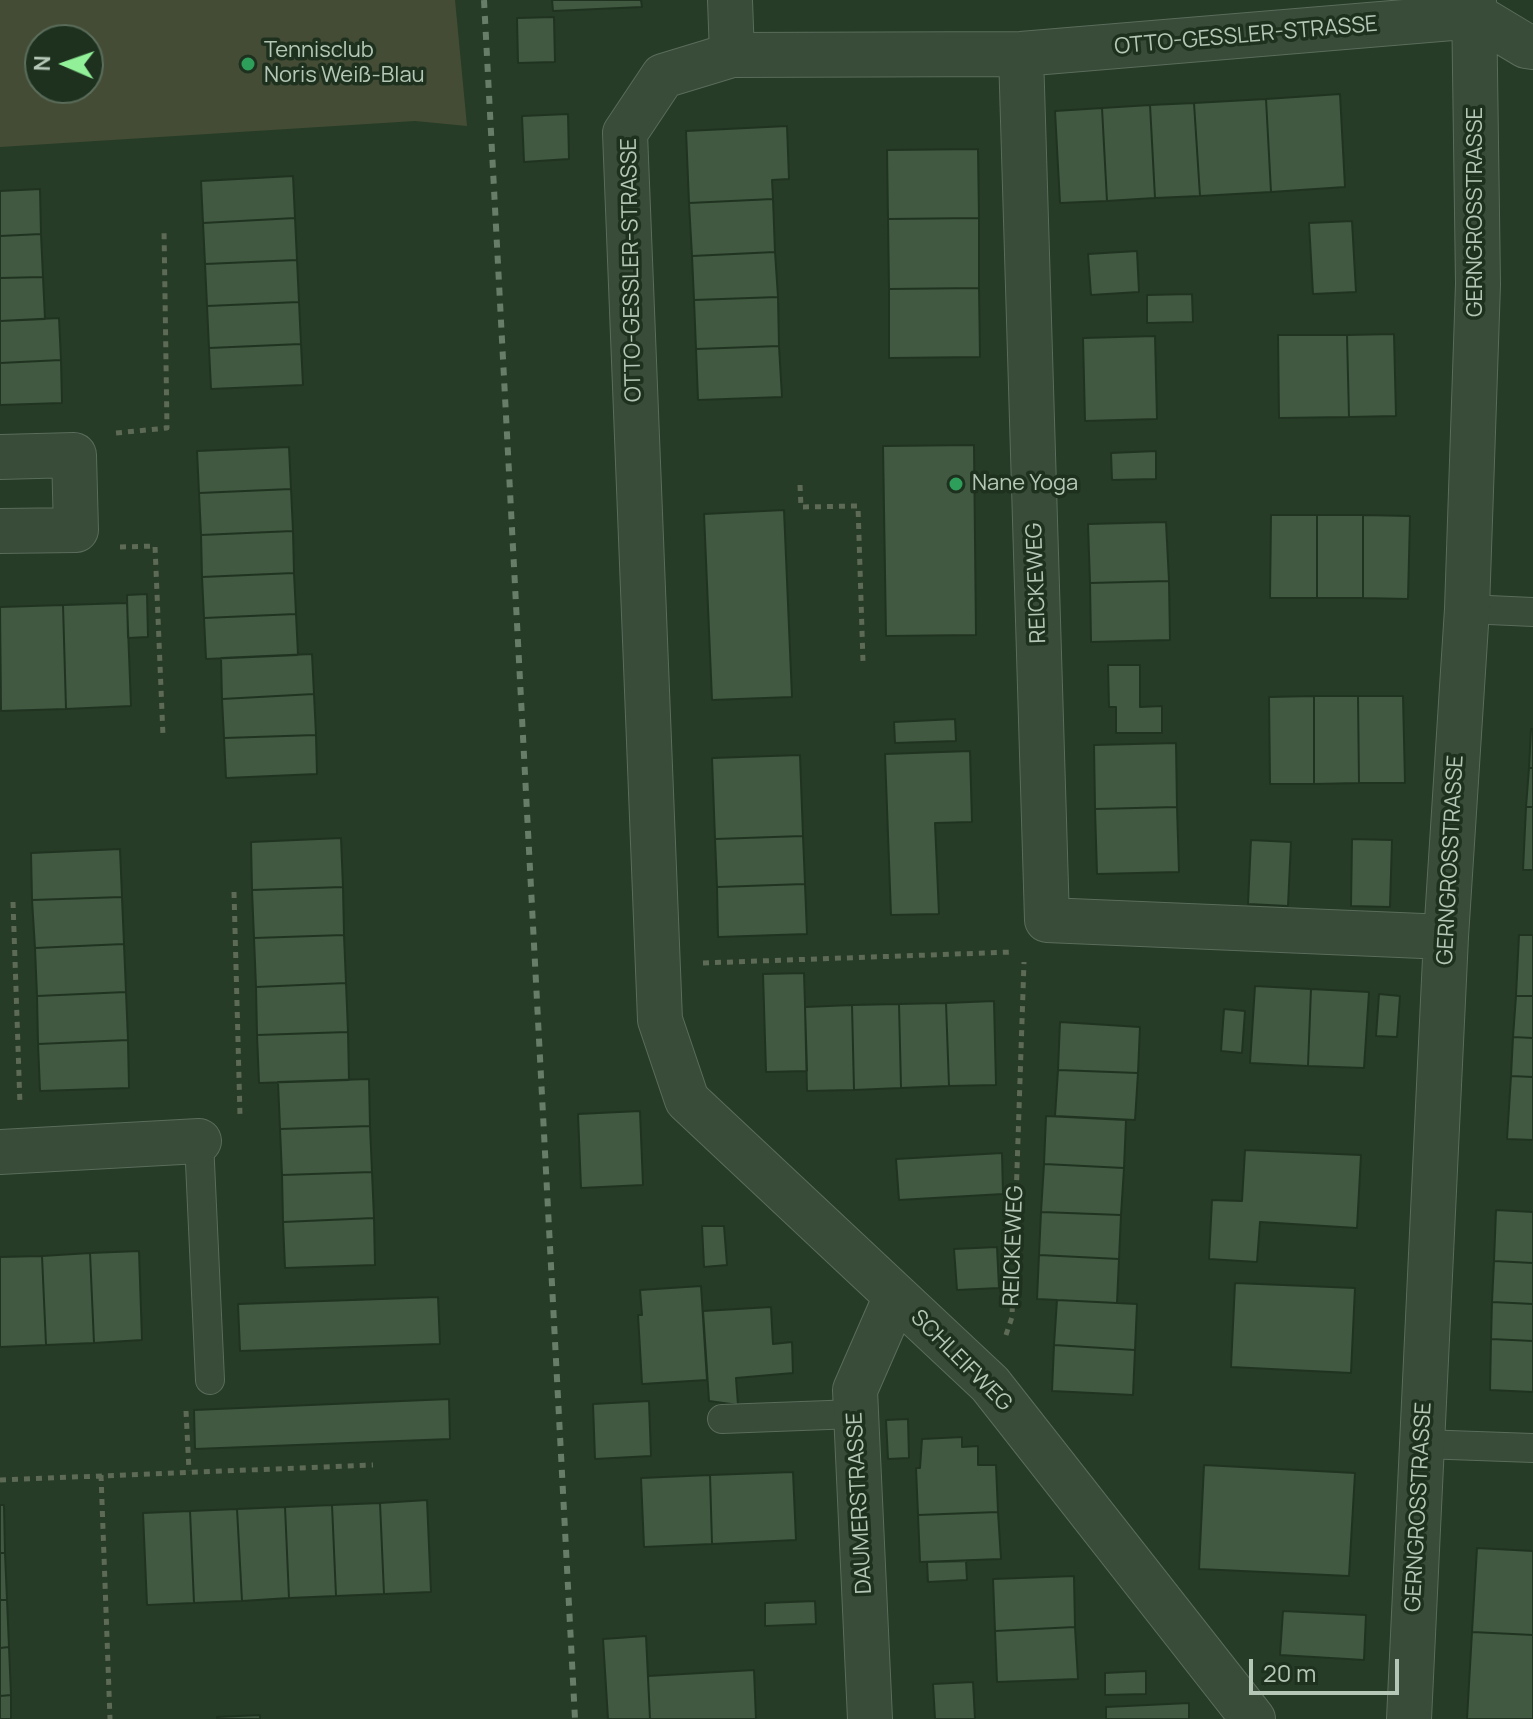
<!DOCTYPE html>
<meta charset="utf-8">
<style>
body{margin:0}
#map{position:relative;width:1533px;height:1719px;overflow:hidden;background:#263c26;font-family:Manrope,sans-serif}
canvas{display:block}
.north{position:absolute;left:24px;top:24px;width:80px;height:80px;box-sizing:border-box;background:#1e311f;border:2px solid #5a6d5b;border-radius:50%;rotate:272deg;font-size:22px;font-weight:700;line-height:32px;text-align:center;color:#b5c7b6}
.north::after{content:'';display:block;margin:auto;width:28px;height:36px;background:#91f098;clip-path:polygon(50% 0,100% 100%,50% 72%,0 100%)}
.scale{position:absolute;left:1249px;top:1659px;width:150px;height:36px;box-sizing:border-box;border:4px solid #b5c7b6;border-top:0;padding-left:10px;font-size:24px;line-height:28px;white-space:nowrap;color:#b5c7b6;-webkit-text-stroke:6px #1e311f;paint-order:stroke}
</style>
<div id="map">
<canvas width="1533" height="1719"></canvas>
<div class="north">N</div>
<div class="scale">20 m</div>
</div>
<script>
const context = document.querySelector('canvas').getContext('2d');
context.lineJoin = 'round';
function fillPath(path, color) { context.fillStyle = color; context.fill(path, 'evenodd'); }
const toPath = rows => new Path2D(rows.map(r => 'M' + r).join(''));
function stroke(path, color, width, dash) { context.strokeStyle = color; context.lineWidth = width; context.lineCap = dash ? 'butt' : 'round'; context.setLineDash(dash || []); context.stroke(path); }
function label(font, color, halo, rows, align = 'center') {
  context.font = font + ' Manrope,sans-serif'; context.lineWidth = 7; context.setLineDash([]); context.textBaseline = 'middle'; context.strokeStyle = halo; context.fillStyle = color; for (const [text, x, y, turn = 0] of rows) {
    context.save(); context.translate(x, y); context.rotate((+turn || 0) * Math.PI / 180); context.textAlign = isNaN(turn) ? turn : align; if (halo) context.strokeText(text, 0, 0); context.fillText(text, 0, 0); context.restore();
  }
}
const green = toPath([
 [0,0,455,0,467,126,415,121,0,147],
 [40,40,88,40,88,88,40,88]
]);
const building = toPath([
 [552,0,641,0,642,7,553,11,552,0],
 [554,17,555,62,518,63,517,18,554,17],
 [1340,94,1345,187,1271,192,1266,99,1340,94],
 [1266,99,1271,192,1200,196,1194,103,1266,99],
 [1194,103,1200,196,1155,198,1150,105,1194,103],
 [1150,105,1155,198,1107,201,1102,108,1150,105],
 [1102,108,1107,201,1060,203,1055,111,1102,108],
 [568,114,569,159,524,162,522,116,568,114],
 [787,126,789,179,772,180,773,199,689,203,686,131,787,126],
 [978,149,979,218,888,219,887,150,978,149],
 [293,176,295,218,203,223,201,181,293,176],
 [40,189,41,234,0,236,0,191,40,189],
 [773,199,775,252,692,256,689,203,773,199],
 [295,218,297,260,205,264,203,223,295,218],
 [979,218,979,288,889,289,888,219,979,218],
 [1352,221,1356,292,1313,294,1309,223,1352,221],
 [41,234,43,277,0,278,0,236,41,234],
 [1137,251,1139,292,1091,295,1088,254,1137,251],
 [775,252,778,297,694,300,692,256,775,252],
 [297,260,299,302,207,306,205,264,297,260],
 [43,277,45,319,0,321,0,278,43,277],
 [979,288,980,357,889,358,889,289,979,288],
 [1192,294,1193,322,1147,323,1147,295,1192,294],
 [778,297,779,346,696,349,694,300,778,297],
 [299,302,301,344,209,348,207,306,299,302],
 [59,318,61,360,0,363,0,321,59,318],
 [1394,334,1396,416,1349,417,1347,335,1394,334],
 [1278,335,1347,335,1349,417,1279,418,1278,335],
 [1155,336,1157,419,1085,421,1083,338,1155,336],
 [301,344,303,385,211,389,209,348,301,344],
 [779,346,782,397,698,400,696,349,779,346],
 [61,360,62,403,0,405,0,363,61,360],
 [974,445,976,635,886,636,883,446,974,445],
 [289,447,291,489,199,493,197,451,289,447],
 [1156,451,1156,479,1112,480,1111,453,1156,451],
 [291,489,293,531,201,535,199,493,291,489],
 [784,510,792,697,712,700,704,514,784,510],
 [1271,515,1317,515,1317,598,1270,598,1271,515],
 [1317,515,1363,515,1363,598,1317,598,1317,515],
 [1363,515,1410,516,1408,599,1363,598,1363,515],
 [1166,522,1169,581,1090,583,1088,524,1166,522],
 [293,531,294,573,202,577,201,535,293,531],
 [294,573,296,614,204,618,202,577,294,573],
 [1169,581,1170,640,1091,642,1090,583,1169,581],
 [147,594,148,637,128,638,127,595,147,594],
 [127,603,131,706,66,709,63,605,127,603],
 [63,605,66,709,1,711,0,607,63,605],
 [296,614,298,655,206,659,204,618,296,614],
 [312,654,314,694,222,699,221,658,312,654],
 [1108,665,1140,665,1140,707,1162,706,1162,733,1116,733,1116,707,1109,707,1108,665],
 [314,694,316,735,224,738,222,699,314,694],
 [1314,696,1314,784,1270,784,1269,697,1314,696],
 [1314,696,1358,696,1359,783,1314,784,1314,696],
 [1358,696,1403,696,1405,783,1359,783,1358,696],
 [955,719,956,741,895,743,894,722,955,719],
 [1531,729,1533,729,1533,768,1529,768,1531,729],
 [316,735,317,774,226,778,224,738,316,735],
 [1176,743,1177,807,1095,809,1094,745,1176,743],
 [970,751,972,822,935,823,939,914,891,915,885,754,970,751],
 [800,755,803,836,715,839,712,758,800,755],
 [1529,768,1533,768,1533,807,1526,807,1529,768],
 [1177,807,1179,872,1097,874,1095,809,1177,807],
 [1526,807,1533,807,1533,870,1523,870,1526,807],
 [803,836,805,884,717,887,715,839,803,836],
 [341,838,343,887,252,890,251,842,341,838],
 [1352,839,1392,840,1390,907,1351,906,1352,839],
 [1251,840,1291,842,1288,906,1248,904,1251,840],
 [120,849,122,897,32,900,31,853,120,849],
 [805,884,807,934,718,937,717,887,805,884],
 [343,887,344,935,254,938,252,890,343,887],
 [122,897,124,944,35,948,32,900,122,897],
 [344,935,346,983,256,987,254,938,344,935],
 [1519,935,1533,935,1533,996,1516,996,1519,935],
 [124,944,126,992,37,996,35,948,124,944],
 [804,973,807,1071,766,1072,763,974,804,973],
 [346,983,348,1032,257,1035,256,987,346,983],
 [1255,986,1311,989,1308,1066,1250,1063,1255,986],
 [1311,989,1369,992,1364,1068,1308,1066,1311,989],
 [126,992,128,1040,38,1044,37,996,126,992],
 [1379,994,1400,996,1397,1037,1376,1036,1379,994],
 [1516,996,1533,996,1533,1038,1513,1037,1516,996],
 [994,1001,996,1085,949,1086,946,1003,994,1001],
 [946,1003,949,1086,901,1088,899,1004,946,1003],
 [899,1004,901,1088,854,1090,852,1005,899,1004],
 [852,1005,854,1090,807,1091,805,1007,852,1005],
 [1224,1009,1245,1011,1242,1053,1221,1051,1224,1009],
 [1060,1022,1140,1027,1138,1073,1058,1070,1060,1022],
 [348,1032,349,1080,259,1083,257,1035,348,1032],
 [1513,1037,1533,1038,1533,1077,1511,1076,1513,1037],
 [128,1040,129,1088,40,1091,38,1044,128,1040],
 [1058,1070,1138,1073,1135,1120,1055,1116,1058,1070],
 [1511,1076,1533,1077,1533,1140,1507,1139,1511,1076],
 [369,1079,370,1126,280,1129,278,1082,369,1079],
 [640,1111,643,1185,581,1188,578,1114,640,1111],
 [1046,1116,1126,1120,1124,1168,1044,1164,1046,1116],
 [370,1126,372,1172,282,1175,280,1129,370,1126],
 [1245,1150,1361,1155,1357,1228,1260,1222,1257,1262,1209,1259,1212,1200,1242,1201,1245,1150],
 [1002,1153,1003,1194,899,1200,896,1159,1002,1153],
 [1044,1164,1124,1168,1121,1215,1041,1212,1044,1164],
 [372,1172,374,1218,283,1222,282,1175,372,1172],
 [1496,1210,1533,1212,1533,1263,1494,1261,1496,1210],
 [1041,1212,1121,1215,1119,1259,1039,1255,1041,1212],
 [374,1218,375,1265,285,1268,283,1222,374,1218],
 [702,1226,724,1226,727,1265,704,1267,702,1226],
 [997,1247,999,1288,957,1290,954,1249,997,1247],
 [139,1251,142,1340,94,1343,90,1253,139,1251],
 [90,1253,94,1343,46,1345,42,1256,90,1253],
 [1039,1255,1119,1259,1117,1303,1037,1299,1039,1255],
 [42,1256,46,1345,0,1347,0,1257,42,1256],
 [1494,1261,1533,1263,1533,1304,1492,1302,1494,1261],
 [1235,1283,1355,1288,1351,1373,1231,1367,1235,1283],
 [701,1286,707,1380,642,1384,638,1315,642,1315,640,1290,701,1286],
 [438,1297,440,1344,240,1351,238,1304,438,1297],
 [1057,1300,1137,1304,1135,1350,1054,1345,1057,1300],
 [1492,1302,1533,1304,1533,1341,1491,1339,1492,1302],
 [771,1307,773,1344,792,1342,793,1373,736,1378,738,1405,709,1401,703,1311,771,1307],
 [1491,1339,1533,1341,1533,1392,1490,1390,1491,1339],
 [1054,1345,1135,1350,1133,1395,1052,1391,1054,1345],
 [449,1399,450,1439,195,1449,194,1410,449,1399],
 [649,1401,651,1456,595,1459,593,1404,649,1401],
 [908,1419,909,1458,888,1459,886,1420,908,1419],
 [962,1437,962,1447,978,1446,978,1465,996,1465,998,1512,918,1515,916,1468,920,1468,922,1439,962,1437],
 [1204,1465,1355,1473,1349,1576,1199,1569,1204,1465],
 [793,1472,796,1540,712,1544,710,1475,793,1472],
 [710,1475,712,1544,644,1547,641,1478,710,1475],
 [427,1500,431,1592,384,1594,380,1503,427,1500],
 [380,1503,384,1594,336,1596,332,1505,380,1503],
 [0,1505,4,1505,5,1553,0,1553,0,1505],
 [332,1505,336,1596,289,1598,285,1507,332,1505],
 [285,1507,289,1598,242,1601,237,1509,285,1507],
 [237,1509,242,1601,194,1603,190,1511,237,1509],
 [190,1511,194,1603,147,1605,143,1513,190,1511],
 [998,1512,1001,1559,920,1562,918,1515,998,1512],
 [1477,1548,1533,1551,1533,1635,1472,1632,1477,1548],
 [0,1553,5,1553,7,1600,0,1600,0,1553],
 [966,1561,967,1580,928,1582,927,1562,966,1561],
 [1074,1576,1075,1627,995,1631,993,1579,1074,1576],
 [0,1600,7,1600,9,1647,0,1648,0,1600],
 [815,1601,816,1624,765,1626,765,1603,815,1601],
 [1283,1611,1366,1615,1364,1660,1280,1655,1283,1611],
 [1075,1627,1078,1679,997,1682,995,1631,1075,1627],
 [1472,1632,1533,1635,1533,1719,1467,1719,1472,1632],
 [646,1636,650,1719,608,1719,603,1639,646,1636],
 [9,1647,11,1695,0,1696,0,1648,9,1647],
 [754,1670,756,1719,650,1719,648,1676,754,1670],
 [1146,1671,1146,1694,1105,1695,1105,1673,1146,1671],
 [973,1682,975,1719,935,1719,933,1684,973,1682],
 [11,1695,11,1719,0,1719,0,1696,11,1695],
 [1189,1703,1189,1719,1106,1719,1106,1707,1189,1703],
 [260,1715,260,1719,217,1719,217,1717,260,1715]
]);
const path = toPath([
 [116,433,167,428,164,229],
 [800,485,801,507,858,506,863,662],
 [120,547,155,546,163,736],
 [234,892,240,1115],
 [13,902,20,1105],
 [703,963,1013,952],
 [1006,1335,1012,1317,1024,962],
 [186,1411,189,1471],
 [101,1475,110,1719],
 [0,1480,373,1465]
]);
const service = toPath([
 [1467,609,1533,612],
 [199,1141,210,1380],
 [722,1419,855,1414],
 [1422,1444,1533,1448]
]);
const minor = toPath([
 [730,0,732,55],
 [1021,54,1047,920,1446,937],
 [0,457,74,455,76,530,0,531],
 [0,1152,199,1141],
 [870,1719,855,1390,896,1296],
 [1253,1719,990,1384,687,1100,660,1020,625,133,663,76,732,55,1021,54,1476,16,1526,46,1533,47],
 [1409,1719,1446,937,1467,609,1478,284,1474,0]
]);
const rail = toPath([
 [484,0,575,1719]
]);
const markers = [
 [248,64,8,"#2e9e5b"],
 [956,484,8,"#2e9e5b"]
];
const streetNames = [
 ["OTTO-GESSLER-STRASSE",1246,36,-5],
 ["GERNGROSSTRASSE",1476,212,-90],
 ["OTTO-GESSLER-STRASSE",632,270,-91],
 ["REICKEWEG",1037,583,-92],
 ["GERNGROSSTRASSE",1451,860,-87],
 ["REICKEWEG",1014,1246,-88],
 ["SCHLEIFWEG",961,1361,45],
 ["DAUMERSTRASSE",860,1503,-93],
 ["GERNGROSSTRASSE",1419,1507,-87]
];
const poiNames = [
 ["Tennisclub",264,51],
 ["Noris Weiß-Blau",264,76],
 ["Nane Yoga",972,484]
];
fillPath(green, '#454c35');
fillPath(building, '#405940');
stroke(building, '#203321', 2);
stroke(service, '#5a6c5b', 30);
stroke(minor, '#5a6c5b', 46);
stroke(path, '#5d6a55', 5, [6, 6]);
stroke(service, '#394c3a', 28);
stroke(minor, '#394c3a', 44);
stroke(rail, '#677d68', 6, [8, 8]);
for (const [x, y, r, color] of markers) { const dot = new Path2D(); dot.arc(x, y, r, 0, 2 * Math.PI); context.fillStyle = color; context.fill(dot); stroke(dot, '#1e311f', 3); }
label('22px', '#b5c7b6', '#1e311f', streetNames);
label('22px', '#b5c7b6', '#1e311f', poiNames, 'left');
</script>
